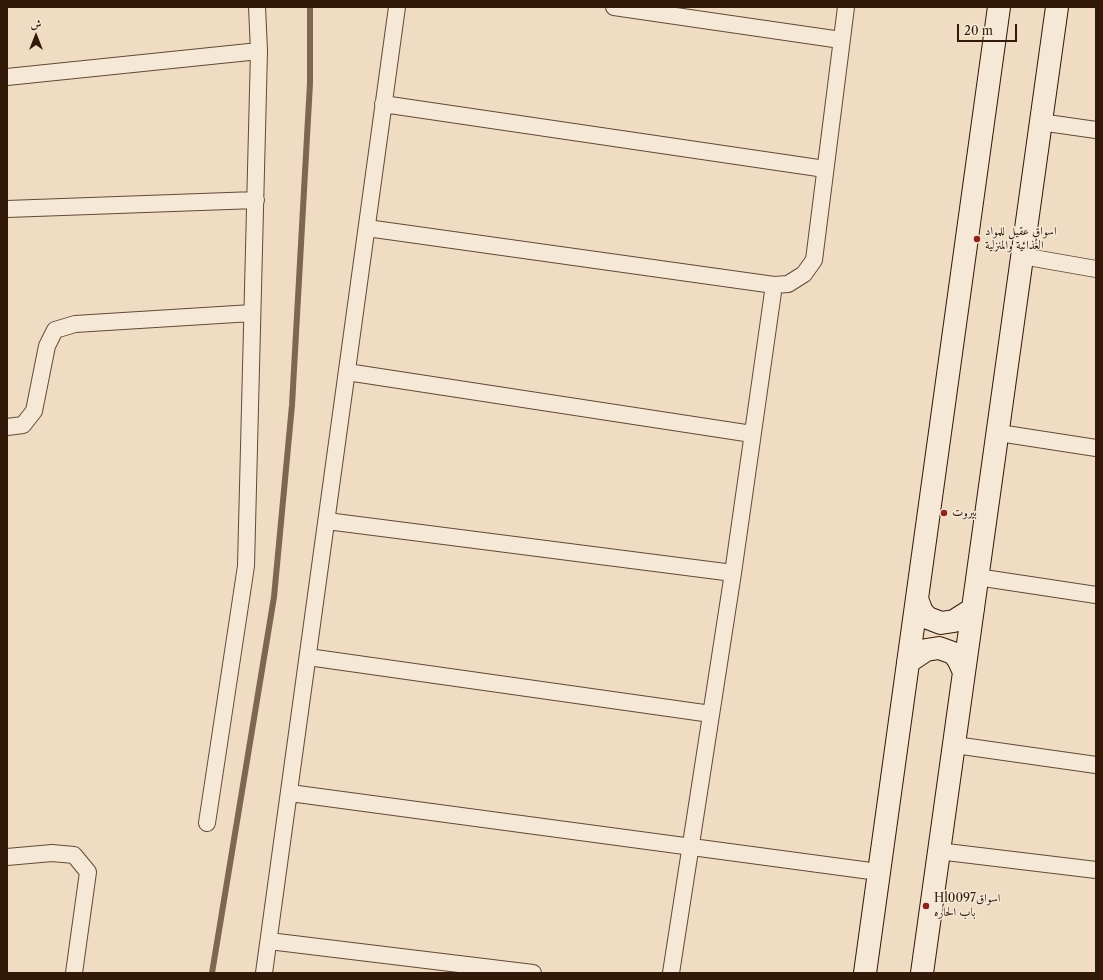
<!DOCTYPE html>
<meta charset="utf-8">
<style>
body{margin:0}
#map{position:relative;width:1103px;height:980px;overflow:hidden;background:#f0dcc2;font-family:"Libre Caslon Text",Amiri,serif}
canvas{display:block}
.frame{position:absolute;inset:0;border:8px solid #331907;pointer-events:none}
.north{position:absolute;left:16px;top:16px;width:40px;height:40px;-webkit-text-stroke:3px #f5e8d7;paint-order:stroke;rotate:0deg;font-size:11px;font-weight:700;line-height:16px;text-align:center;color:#331907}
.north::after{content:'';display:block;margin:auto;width:14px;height:18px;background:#331907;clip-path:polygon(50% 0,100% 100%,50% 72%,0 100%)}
.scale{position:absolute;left:957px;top:24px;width:60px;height:18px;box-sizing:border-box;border:2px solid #331907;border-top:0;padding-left:5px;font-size:12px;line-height:14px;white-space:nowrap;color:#331907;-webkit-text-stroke:3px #f5e8d7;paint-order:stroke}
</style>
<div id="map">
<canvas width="1103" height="980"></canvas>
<div class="frame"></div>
<div class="north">ش</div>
<div class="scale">20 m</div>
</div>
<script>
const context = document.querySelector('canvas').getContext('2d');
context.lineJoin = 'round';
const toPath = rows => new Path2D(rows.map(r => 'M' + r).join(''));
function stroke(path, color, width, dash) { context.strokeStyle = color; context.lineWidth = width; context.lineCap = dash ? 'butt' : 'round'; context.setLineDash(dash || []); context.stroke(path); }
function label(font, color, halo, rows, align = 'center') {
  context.font = font + ' "Libre Caslon Text",Amiri,serif'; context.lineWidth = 3; context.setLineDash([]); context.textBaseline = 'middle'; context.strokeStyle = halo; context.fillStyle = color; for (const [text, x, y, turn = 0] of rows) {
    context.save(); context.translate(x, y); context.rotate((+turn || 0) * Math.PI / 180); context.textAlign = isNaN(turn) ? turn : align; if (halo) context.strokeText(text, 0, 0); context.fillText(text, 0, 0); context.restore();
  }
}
const stream = toPath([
 [212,973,274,597,292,405,310,83,310,7]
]);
const street = toPath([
 [614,7,841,40],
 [7,77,259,51],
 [383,104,825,169],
 [1040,122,1096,130],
 [7,209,256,200],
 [367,228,774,285,788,284,804,274,814,260,846,7],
 [1022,256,1096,269],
 [347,372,752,434],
 [7,427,23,425,34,411,47,346,55,330,75,324,252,313],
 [999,433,1096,448],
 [327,521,733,573],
 [977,577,1096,595],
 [308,657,711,714],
 [955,745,1096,765],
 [290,793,878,872],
 [207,823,246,566,259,51,257,7],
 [938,851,1096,870],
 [7,857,52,853,74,855,88,872,74,973],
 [269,941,533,973],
 [264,973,397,7],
 [671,973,733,573,774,285]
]);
const secondary = toPath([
 [917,599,922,612,928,618,941,623,954,621,973,609],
 [908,662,926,650,939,648,953,653,958,659,964,672],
 [865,973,999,7],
 [922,973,1057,7]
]);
const markers = [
 [977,239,4,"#8f2418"],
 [944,513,4,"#8f2418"],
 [926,906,4,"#8f2418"]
];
const poiNames = [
 ["اسواق عقيل للمواد",985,232],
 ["الغذائية والمنزلية",985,246],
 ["بيروت",952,513],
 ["Hl0097اسواق",934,899],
 ["باب الحاره",934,913]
];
stroke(stream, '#7e6651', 6);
stroke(street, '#624a36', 18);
stroke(secondary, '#331907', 24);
stroke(street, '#f5e8d7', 16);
stroke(secondary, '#f5e8d7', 22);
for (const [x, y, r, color] of markers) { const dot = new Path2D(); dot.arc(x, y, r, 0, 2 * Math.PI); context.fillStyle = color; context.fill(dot); stroke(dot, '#f5e8d7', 1.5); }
label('12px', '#331907', '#f5e8d7', poiNames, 'left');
</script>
